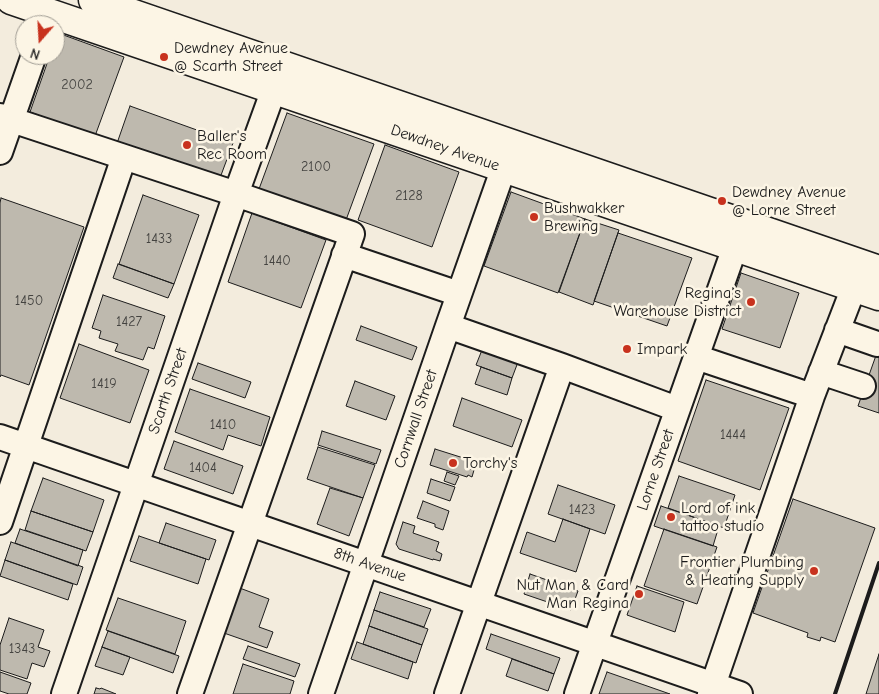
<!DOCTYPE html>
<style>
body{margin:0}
#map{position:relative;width:879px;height:694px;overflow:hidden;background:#f3ecdd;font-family:"Comic Neue",sans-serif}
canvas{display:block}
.north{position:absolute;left:15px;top:15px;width:50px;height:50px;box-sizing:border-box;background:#fcf5e5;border:1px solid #a29e95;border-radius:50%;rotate:199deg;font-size:14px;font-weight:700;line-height:20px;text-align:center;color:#1c1c1c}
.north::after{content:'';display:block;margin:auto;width:18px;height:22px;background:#c8321e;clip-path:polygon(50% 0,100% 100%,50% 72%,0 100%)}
</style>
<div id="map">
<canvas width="879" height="694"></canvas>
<div class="north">N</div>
</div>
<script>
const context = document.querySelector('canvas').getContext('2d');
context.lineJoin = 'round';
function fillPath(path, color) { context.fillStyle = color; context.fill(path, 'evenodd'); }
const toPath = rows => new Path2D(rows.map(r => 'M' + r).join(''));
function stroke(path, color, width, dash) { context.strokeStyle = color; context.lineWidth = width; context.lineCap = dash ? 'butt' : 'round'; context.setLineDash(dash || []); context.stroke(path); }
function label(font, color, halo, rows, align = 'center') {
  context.font = font + ' "Comic Neue",sans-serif'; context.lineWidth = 5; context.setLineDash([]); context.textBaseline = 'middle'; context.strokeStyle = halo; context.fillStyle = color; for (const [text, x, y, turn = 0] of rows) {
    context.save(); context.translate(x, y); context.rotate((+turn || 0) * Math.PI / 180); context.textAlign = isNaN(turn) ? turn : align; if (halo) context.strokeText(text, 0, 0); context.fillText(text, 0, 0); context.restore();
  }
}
const building = toPath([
 [58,33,124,57,95,136,30,112,50,55,55,55,55,42,58,33],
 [130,106,233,143,217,186,115,149,130,106],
 [287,113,374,144,346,220,259,189,287,113],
 [385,145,459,172,432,247,358,220,385,145],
 [511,192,585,219,558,293,484,266,511,192],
 [143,195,199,215,174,284,119,264,143,195],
 [1,198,84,227,29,385,1,375,0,377,0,203,1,198],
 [252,213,326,240,301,308,228,282,252,213],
 [585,219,619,230,593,305,559,292,585,219],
 [618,233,692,258,667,326,594,301,618,233],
 [118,264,174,284,168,298,113,278,118,264],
 [741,273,799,293,780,348,722,329,741,273],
 [103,295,165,316,154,349,148,347,143,360,115,351,118,344,99,338,101,331,92,328,103,295],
 [361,326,417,347,412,360,356,340,361,326],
 [79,344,149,370,130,423,60,398,79,344],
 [879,347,879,413,858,406,879,347],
 [482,350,518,362,512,378,476,365,482,350],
 [198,363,251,382,245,398,192,379,198,363],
 [481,367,512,378,507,395,475,384,481,367],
 [706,380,789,408,760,490,678,461,706,380],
 [355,381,395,396,386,420,346,406,355,381],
 [190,389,270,417,261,446,228,435,223,450,175,432,190,389],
 [462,398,522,420,512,447,453,426,462,398],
 [322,431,381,450,376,464,318,445,322,431],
 [174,441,243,466,233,494,164,469,174,441],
 [318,447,375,465,363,498,307,479,318,447],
 [435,449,473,461,470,469,474,470,472,477,468,475,467,477,430,465,435,449],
 [447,472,459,476,455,485,444,481,447,472],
 [679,476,735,495,724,528,668,508,679,476],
 [43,478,104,500,93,532,31,511,43,478],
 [431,479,455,487,450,501,427,493,431,479],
 [558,485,615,505,605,534,548,514,558,485],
 [330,488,363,498,349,536,317,524,330,488],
 [793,499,875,528,835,642,821,637,820,641,807,637,808,633,753,613,793,499],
 [423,501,449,511,443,530,435,527,435,524,417,518,423,501],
 [661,506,719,526,713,546,654,526,661,506],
 [31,511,93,532,86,551,25,530,31,511],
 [563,519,590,529,576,572,520,553,527,532,555,542,563,519],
 [403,522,415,526,413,533,439,542,436,551,442,554,440,561,433,559,433,560,399,549,396,544,403,522],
 [166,523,216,540,209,560,159,543,166,523],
 [20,529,83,550,78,566,15,543,20,529],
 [664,529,717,547,697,604,644,586,664,529],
 [139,536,206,559,198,584,130,561,139,536],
 [11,542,83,567,77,585,5,560,11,542],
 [5,560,73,584,68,600,0,576,5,560],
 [530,574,578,591,571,610,524,594,530,574],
 [637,586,684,602,675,632,627,615,637,586],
 [237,587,269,599,259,627,273,632,267,648,221,632,237,587],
 [380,592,431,609,424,627,374,610,380,592],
 [118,598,186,621,175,654,106,630,118,598],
 [374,610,428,629,422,645,369,626,374,610],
 [9,618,44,630,38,647,50,651,44,667,32,663,27,679,0,670,0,645,9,618],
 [369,626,422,645,416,663,363,644,369,626],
 [108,631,179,656,173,673,102,647,108,631],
 [491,634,560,658,554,674,486,649,491,634],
 [357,642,413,662,408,679,351,659,357,642],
 [248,646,300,664,295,677,243,659,248,646],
 [102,647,130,657,123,675,95,666,102,647],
 [879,654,879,694,866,694,879,654],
 [512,659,554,674,548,691,506,676,512,659],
 [243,664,294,681,290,694,233,694,243,664],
 [0,672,31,683,27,694,9,694,0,691,0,672],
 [607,672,670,694,599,694,607,672],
 [96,688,100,689,101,688,116,694,94,694,96,688]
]);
const minor = toPath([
 [0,116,236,194,352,234,190,694],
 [0,152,34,55],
 [344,255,459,294],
 [448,326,562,366,677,409],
 [837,330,877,344],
 [696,357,812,396,710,694],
 [821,372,863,386],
 [812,396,854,287],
 [0,437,740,694],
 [0,522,124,157],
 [64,694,236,194,274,89],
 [321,694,448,326,510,150],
 [447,694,562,366],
 [577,694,735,247]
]);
const major = toPath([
 [11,0,879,296],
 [93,0,879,270]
]);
const rail = toPath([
 [835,694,879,563]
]);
const markers = [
 [164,57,5,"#c8321e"],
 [187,145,5,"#c8321e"],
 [722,201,5,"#c8321e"],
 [534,217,5,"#c8321e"],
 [751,302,5,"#c8321e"],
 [627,349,5,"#c8321e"],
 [453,463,5,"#c8321e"],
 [671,517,5,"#c8321e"],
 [814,571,5,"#c8321e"],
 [639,594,5,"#c8321e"]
];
const numberNames = [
 ["2002",77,85],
 ["2100",316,167],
 ["2128",409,196],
 ["1433",159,239],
 ["1440",277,261],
 ["1450",29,301],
 ["1427",129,322],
 ["1419",104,384],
 ["1410",223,425],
 ["1444",733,435],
 ["1404",203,468],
 ["1423",582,510],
 ["1343",22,649]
];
const poiNames = [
 ["Dewdney Avenue",174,48],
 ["@ Scarth Street",174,66],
 ["Baller's",197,136],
 ["Rec Room",197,154],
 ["Dewdney Avenue",732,192],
 ["@ Lorne Street",732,210],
 ["Bushwakker",544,208],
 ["Brewing",544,226],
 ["Regina's",741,293,"right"],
 ["Warehouse District",741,311,"right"],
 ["Impark",637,349],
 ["Torchy's",463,463],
 ["Lord of ink",681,508],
 ["tattoo studio",681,526],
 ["Frontier Plumbing",804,562,"right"],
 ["& Heating Supply",804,580,"right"],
 ["Nut Man & Card",629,585,"right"],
 ["Man Regina",629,603,"right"]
];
const streetNames = [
 ["Dewdney Avenue",445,148,19],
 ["Scarth Street",168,391,-71],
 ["Cornwall Street",416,419,-71],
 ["Lorne Street",656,470,-71],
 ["8th Avenue",370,565,19]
];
fillPath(building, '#beb9ae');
stroke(building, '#1c1c1c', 1);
stroke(minor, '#1c1c1c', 28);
stroke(major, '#1c1c1c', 31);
stroke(minor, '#fcf5e5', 24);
stroke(major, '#fcf5e5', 28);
stroke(rail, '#1c1c1c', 4);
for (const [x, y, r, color] of markers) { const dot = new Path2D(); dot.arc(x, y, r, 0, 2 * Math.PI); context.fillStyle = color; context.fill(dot); stroke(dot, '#fcf5e5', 2); }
label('14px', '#444340', null, numberNames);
label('16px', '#1c1c1c', '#fcf5e5', poiNames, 'left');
label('16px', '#1c1c1c', '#fcf5e5', streetNames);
</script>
